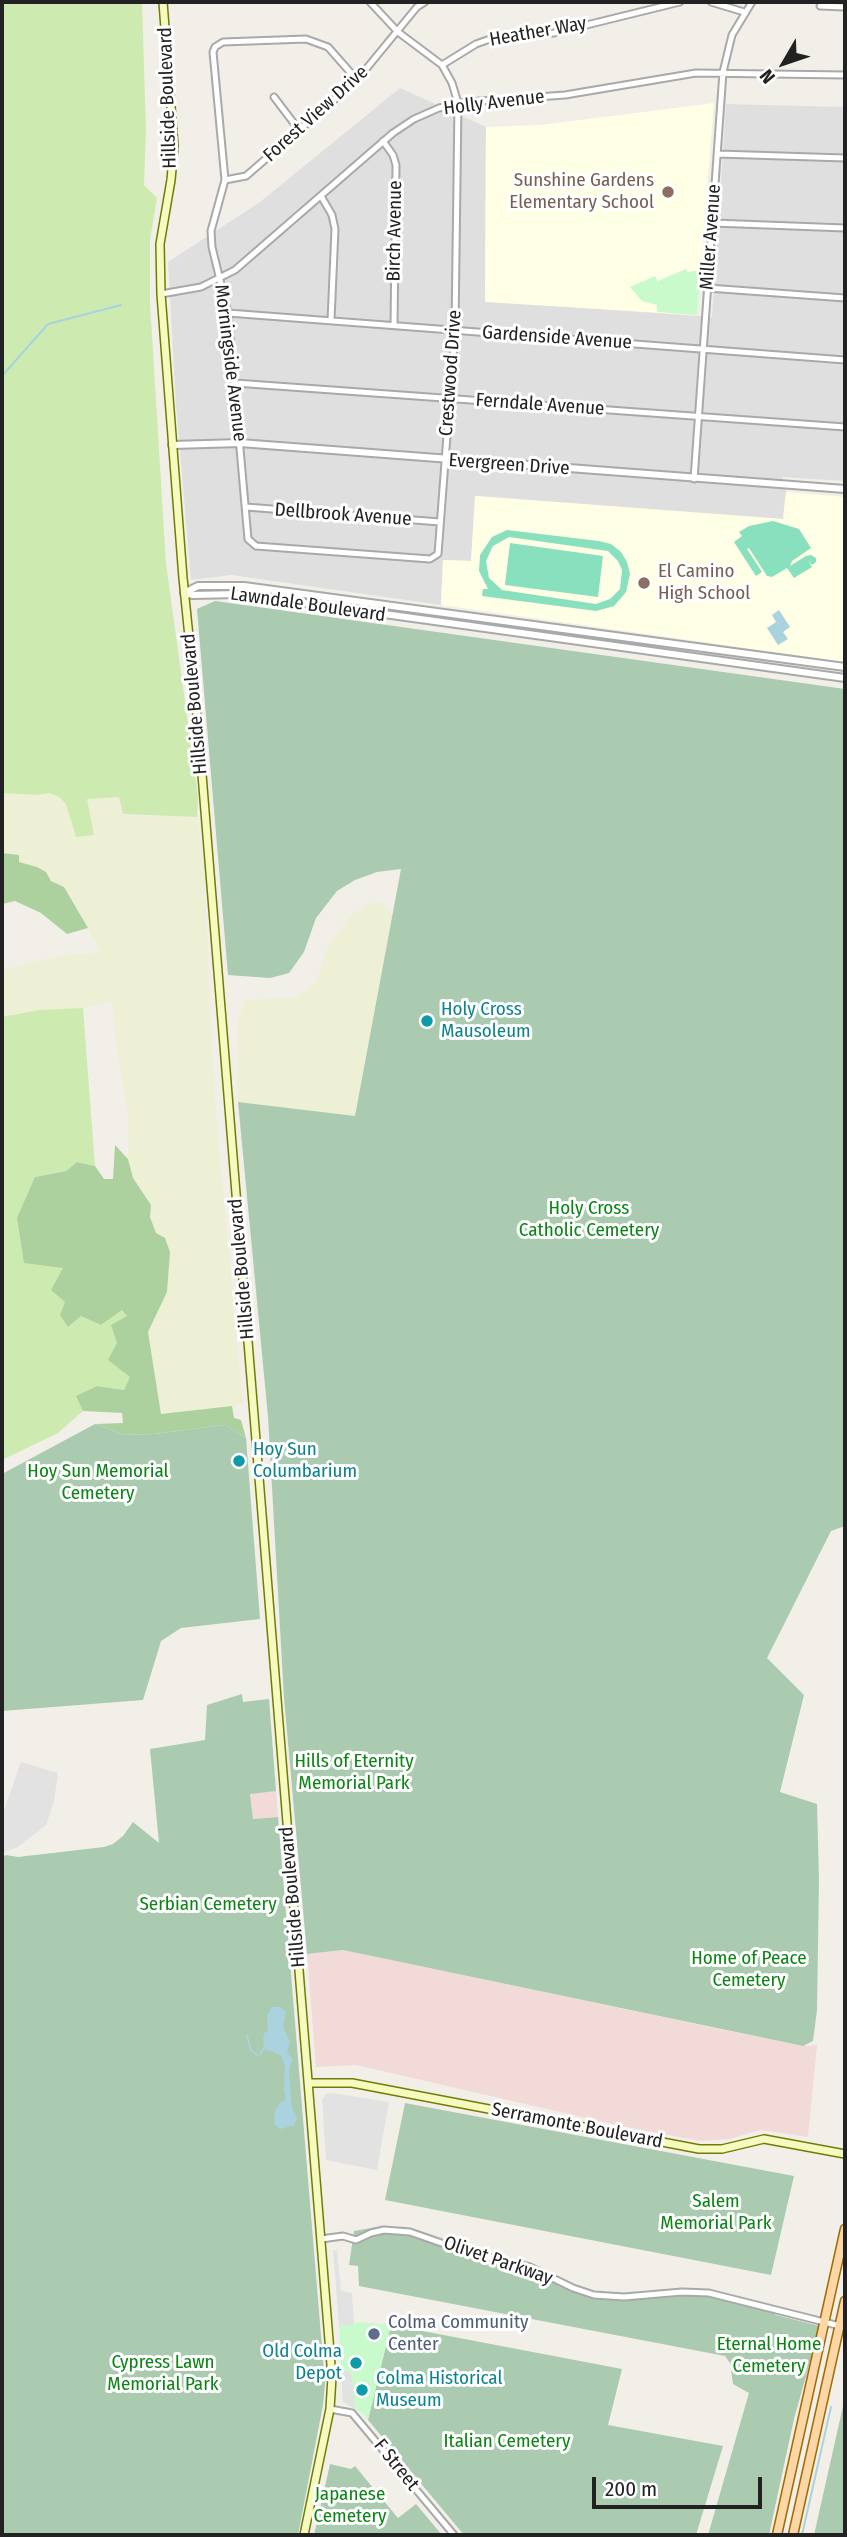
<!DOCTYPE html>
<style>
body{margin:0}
#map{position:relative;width:847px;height:2537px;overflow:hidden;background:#f2efe9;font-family:"Fira Sans Condensed",sans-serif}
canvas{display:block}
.frame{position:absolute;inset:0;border:4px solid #222;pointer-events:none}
.north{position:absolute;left:749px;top:28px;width:70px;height:70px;-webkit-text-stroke:5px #fff;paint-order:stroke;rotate:231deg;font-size:19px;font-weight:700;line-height:28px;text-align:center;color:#222}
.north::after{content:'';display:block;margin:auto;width:24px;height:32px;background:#222;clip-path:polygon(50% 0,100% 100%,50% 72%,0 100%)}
.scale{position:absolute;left:592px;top:2477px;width:170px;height:32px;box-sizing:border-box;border:4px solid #222;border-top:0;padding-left:9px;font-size:21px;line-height:24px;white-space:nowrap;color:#222;-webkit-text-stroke:5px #fff;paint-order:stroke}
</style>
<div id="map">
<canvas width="847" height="2537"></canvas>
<div class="frame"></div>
<div class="north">N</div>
<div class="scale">200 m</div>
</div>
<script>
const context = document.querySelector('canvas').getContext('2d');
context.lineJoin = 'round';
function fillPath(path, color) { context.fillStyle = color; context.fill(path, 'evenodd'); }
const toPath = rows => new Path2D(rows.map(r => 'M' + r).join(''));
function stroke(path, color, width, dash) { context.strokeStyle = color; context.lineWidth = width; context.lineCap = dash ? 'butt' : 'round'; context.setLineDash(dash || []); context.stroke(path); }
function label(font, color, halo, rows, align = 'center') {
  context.font = font + ' "Fira Sans Condensed",sans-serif'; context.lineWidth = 6; context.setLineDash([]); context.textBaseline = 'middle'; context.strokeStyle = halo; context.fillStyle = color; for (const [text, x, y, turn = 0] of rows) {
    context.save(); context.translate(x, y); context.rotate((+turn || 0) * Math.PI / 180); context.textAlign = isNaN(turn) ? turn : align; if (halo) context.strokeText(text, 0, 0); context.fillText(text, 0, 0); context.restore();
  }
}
const residential = toPath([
 [400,88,486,127,485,301,712,317,726,104,845,107,845,481,782,477,786,492,783,519,476,496,471,561,443,560,441,605,231,575,191,580,176,404,168,262,260,202]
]);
const commercial = toPath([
 [276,1791,278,1817,253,1819,250,1793],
 [343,1950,733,2032,803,2046,817,2045,808,2137,760,2130,730,2139,700,2141,621,2126,356,2065,316,2067,307,1954]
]);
const education = toPath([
 [714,103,697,315,485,302,486,127,541,125],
 [786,492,845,497,845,662,441,605,443,560,471,561,475,496,783,519]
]);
const farmland = toPath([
 [2,793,37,795,49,793,59,797,66,804,87,799,119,797,123,815,197,817,204,867,215,1103,243,1405,161,1414,148,1332,167,1292,156,1233,150,1217,151,1205,133,1178,128,1159,128,1115,116,1047,112,1001,75,1010,39,1010,2,1017,2,970,56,956,101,952,64,887,51,881,46,872,37,867,19,862,19,855,2,853],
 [380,900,394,917,355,1116,238,1102,237,1022,245,1000,296,998,316,982,328,947,351,914]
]);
const grass = toPath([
 [2,2,142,2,146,130,144,185,157,198,150,240,150,303,166,563,198,796,197,817,123,814,119,797,87,799,94,835,76,837,66,804,59,797,49,793,37,795,2,793],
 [83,1008,95,1166,77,1162,66,1171,35,1177,63,1267,68,1327,81,1316,101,1325,123,1309,127,1317,130,1378,124,1390,97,1386,77,1396,83,1411,58,1433,2,1460,2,1017,39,1010]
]);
const forest = toPath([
 [2,853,19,855,19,862,37,867,46,872,51,881,64,887,88,928,67,934,41,913,15,901,2,904],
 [115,1145,128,1159,133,1178,151,1205,150,1217,156,1233,165,1238,170,1252,167,1292,148,1332,161,1414,232,1406,234,1418,241,1420,246,1438,225,1425,154,1434,125,1435,95,1424,123,1423,122,1413,83,1411,76,1396,97,1386,124,1390,130,1377,108,1360,117,1343,111,1325,127,1316,122,1310,101,1325,81,1316,68,1327,60,1315,65,1302,51,1290,63,1268,24,1263,17,1218,35,1177,66,1171,77,1162,95,1166,104,1179,113,1179]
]);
const cemetery = toPath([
 [215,601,845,689,845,1526,831,1531,767,1658,804,1695,780,1792,817,1804,819,1879,817,2010,813,2041,803,2046,343,1950,307,1954,284,1698,268,1417,238,1102,355,1116,401,869,377,872,355,880,337,891,316,918,304,952,289,973,270,978,228,975,197,609],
 [95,1424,125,1435,154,1434,225,1425,246,1438,260,1619,181,1628,161,1641,143,1700,2,1711,2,1474],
 [242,1694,243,1702,269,1699,276,1791,250,1794,253,1819,278,1817,325,2384,323,2405,298,2535,2,2535,2,1857,6,1855,18,1857,104,1847,113,1844,123,1836,133,1822,159,1843,150,1749,205,1740,207,1705],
 [405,2103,794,2176,771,2275,385,2200],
 [382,2226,413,2229,460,2247,519,2260,560,2282,599,2295,695,2292,762,2307,776,2315,820,2326,794,2419,769,2535,708,2535,749,2393,733,2384,730,2363,725,2356,359,2286,358,2266,349,2265,354,2231],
 [391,2325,622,2369,608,2425,723,2446,696,2535,464,2535,368,2420],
 [843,2406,845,2407,845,2535,814,2535],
 [330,2464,351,2469,355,2466,398,2518,416,2504,442,2535,314,2535]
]);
const park = toPath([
 [686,269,688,272,701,270,697,315,657,312,657,305,642,301,630,287,655,276,658,281],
 [360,2322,391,2325,368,2420,362,2413,343,2402,341,2371,339,2326]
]);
const pitch = toPath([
 [773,521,799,529,811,548,792,561,790,566,806,556,811,555,816,558,816,562,812,565,808,560,812,567,794,578,787,568,772,577,767,576,749,548,747,549,762,572,756,576,734,542,742,536,739,532,749,526],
 [507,530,599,541,611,544,621,552,627,562,630,574,626,592,614,606,596,611,482,596,483,589,488,589,479,571,480,555,492,537],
 [509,537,608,551,618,561,622,570,620,589,610,599,596,604,502,590,489,578,486,561,493,546],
 [510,543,603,556,598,597,505,585]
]);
const parking = toPath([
 [21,1762,58,1773,54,1801,46,1825,18,1847,2,1853,2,1816],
 [332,2093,389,2102,377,2170,326,2160,322,2099,326,2094],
 [333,2250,337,2250,341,2291,352,2293,354,2324,339,2326],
 [341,2371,349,2372,352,2376,355,2409,343,2402]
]);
const water = toPath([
 [779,610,790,627,783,632,788,639,778,645,767,628,776,622,772,615],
 [272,2007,281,2007,286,2012,283,2027,290,2042,287,2052,292,2059,289,2073,292,2108,297,2118,294,2125,281,2129,274,2124,275,2111,279,2104,286,2099,284,2090,285,2067,281,2056,272,2051,265,2050,263,2040,264,2034,268,2030,267,2016]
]);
const stream = toPath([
 [2,376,48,324,121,305],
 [247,2036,251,2050,257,2055],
 [260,2054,264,2048],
 [802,2535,831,2407]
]);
const minor = toPath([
 [711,2,744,12],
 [820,6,845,7],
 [442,65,476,44,490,39,554,33,680,2],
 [357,80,328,47,306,39,223,42,215,47,213,52,225,180,211,231,212,247,228,313,248,539,256,546,430,559,438,554,455,330,458,103,452,83,442,65,398,32,370,2],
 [274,97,299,130],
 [383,141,393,155,396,165,394,325],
 [718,154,845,158],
 [225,180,246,176,357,80,417,7,425,2],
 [321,196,332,215,335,229,331,320],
 [713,223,845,228],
 [708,288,845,298],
 [161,294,201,287,235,270,393,133,414,119,439,108,466,102,565,95,696,73,845,75],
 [228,313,845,360],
 [235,383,845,427],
 [694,479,723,72,732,35,752,2],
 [246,507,440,522],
 [321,2239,343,2236,356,2240,371,2233,384,2230,410,2232,470,2253,530,2267,573,2288,594,2295,624,2297,682,2292,709,2293,840,2326],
 [330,2409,352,2413,454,2535]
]);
const tertiary = toPath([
 [172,445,240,443,845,489],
 [184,593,198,586,244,586,845,667],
 [184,593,193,595,240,594,845,678]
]);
const secondary = toPath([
 [163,2,174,146,171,180,160,244,161,294,183,578,198,725,332,2377,330,2409,304,2535],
 [309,2083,352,2083,699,2149,722,2149,764,2139,845,2154]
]);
const primary = toPath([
 [777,2535,845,2229],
 [793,2535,845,2301]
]);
const markers = [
 [668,192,7,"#8d6e63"],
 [644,583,7,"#8d6e63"],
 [427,1021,7,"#0f9aa8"],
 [239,1461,7,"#0f9aa8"],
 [374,2334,7,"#5c6f8a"],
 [356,2363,7,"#0f9aa8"],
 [362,2390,7,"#0f9aa8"]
];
const streetNames = [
 ["Heather Way",538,32,-10],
 ["Hillside Boulevard",168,98,-92],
 ["Holly Avenue",494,103,-7],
 ["Forest View Drive",316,114,-42],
 ["Birch Avenue",395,231,-89],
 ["Miller Avenue",711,237,-86],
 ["Gardenside Avenue",557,338,4],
 ["Morningside Avenue",230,363,83],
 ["Crestwood Drive",451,373,-86],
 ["Ferndale Avenue",540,405,4],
 ["Evergreen Drive",509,465,4],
 ["Dellbrook Avenue",343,515,4],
 ["Lawndale Boulevard",308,605,8],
 ["Hillside Boulevard",195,704,-95],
 ["Hillside Boulevard",242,1269,-95],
 ["Hillside Boulevard",293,1897,-95],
 ["Serramonte Boulevard",577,2126,11],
 ["Olivet Parkway",498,2261,19],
 ["F Street",396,2465,51]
];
const educationNames = [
 ["Sunshine Gardens",654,181],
 ["Elementary School",654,203],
 ["El Camino",658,572,"left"],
 ["High School",658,594,"left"]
];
const cultureNames = [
 ["Holy Cross",441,1010],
 ["Mausoleum",441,1032],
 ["Hoy Sun",253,1450],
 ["Columbarium",253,1472],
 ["Old Colma",342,2352,"right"],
 ["Depot",342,2374,"right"],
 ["Colma Historical",376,2379],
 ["Museum",376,2401]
];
const parkNames = [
 ["Holy Cross",589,1209],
 ["Catholic Cemetery",589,1231],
 ["Hoy Sun Memorial",98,1472],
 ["Cemetery",98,1494],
 ["Hills of Eternity",354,1762],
 ["Memorial Park",354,1784],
 ["Serbian Cemetery",208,1905],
 ["Home of Peace",749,1959],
 ["Cemetery",749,1981],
 ["Salem",716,2202],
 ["Memorial Park",716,2224],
 ["Eternal Home",769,2345],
 ["Cemetery",769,2367],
 ["Cypress Lawn",163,2363],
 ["Memorial Park",163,2385],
 ["Italian Cemetery",507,2442],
 ["Japanese",350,2495],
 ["Cemetery",350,2517]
];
const serviceNames = [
 ["Colma Community",388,2323],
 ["Center",388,2345]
];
fillPath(residential, '#e0dfdf');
fillPath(commercial, '#f2dad9');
fillPath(education, '#ffffe5');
fillPath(farmland, '#eef0d5');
fillPath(grass, '#cdebb0');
fillPath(forest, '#add19e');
fillPath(cemetery, '#aacbaf');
fillPath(park, '#c8facc');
fillPath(pitch, '#88e0be');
fillPath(parking, '#e2e2e2');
fillPath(water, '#aad3df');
stroke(stream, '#aad3df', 2);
stroke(minor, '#a9a9a9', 9);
stroke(tertiary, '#a9a9a9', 10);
stroke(secondary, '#707d05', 10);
stroke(primary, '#a06b00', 11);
stroke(minor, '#fff', 5);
stroke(tertiary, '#fff', 6);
stroke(secondary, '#f7fabf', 7);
stroke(primary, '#fcd6a4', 8);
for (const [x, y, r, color] of markers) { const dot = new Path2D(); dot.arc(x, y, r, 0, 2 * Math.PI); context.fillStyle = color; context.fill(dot); stroke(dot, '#fff', 2.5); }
label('19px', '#222', '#fff', streetNames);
label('19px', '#785e54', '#fff', educationNames, 'right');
label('19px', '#0d838f', '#fff', cultureNames, 'left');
label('19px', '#0c8416', '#fff', parkNames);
label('19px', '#4e5e75', '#fff', serviceNames, 'left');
</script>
